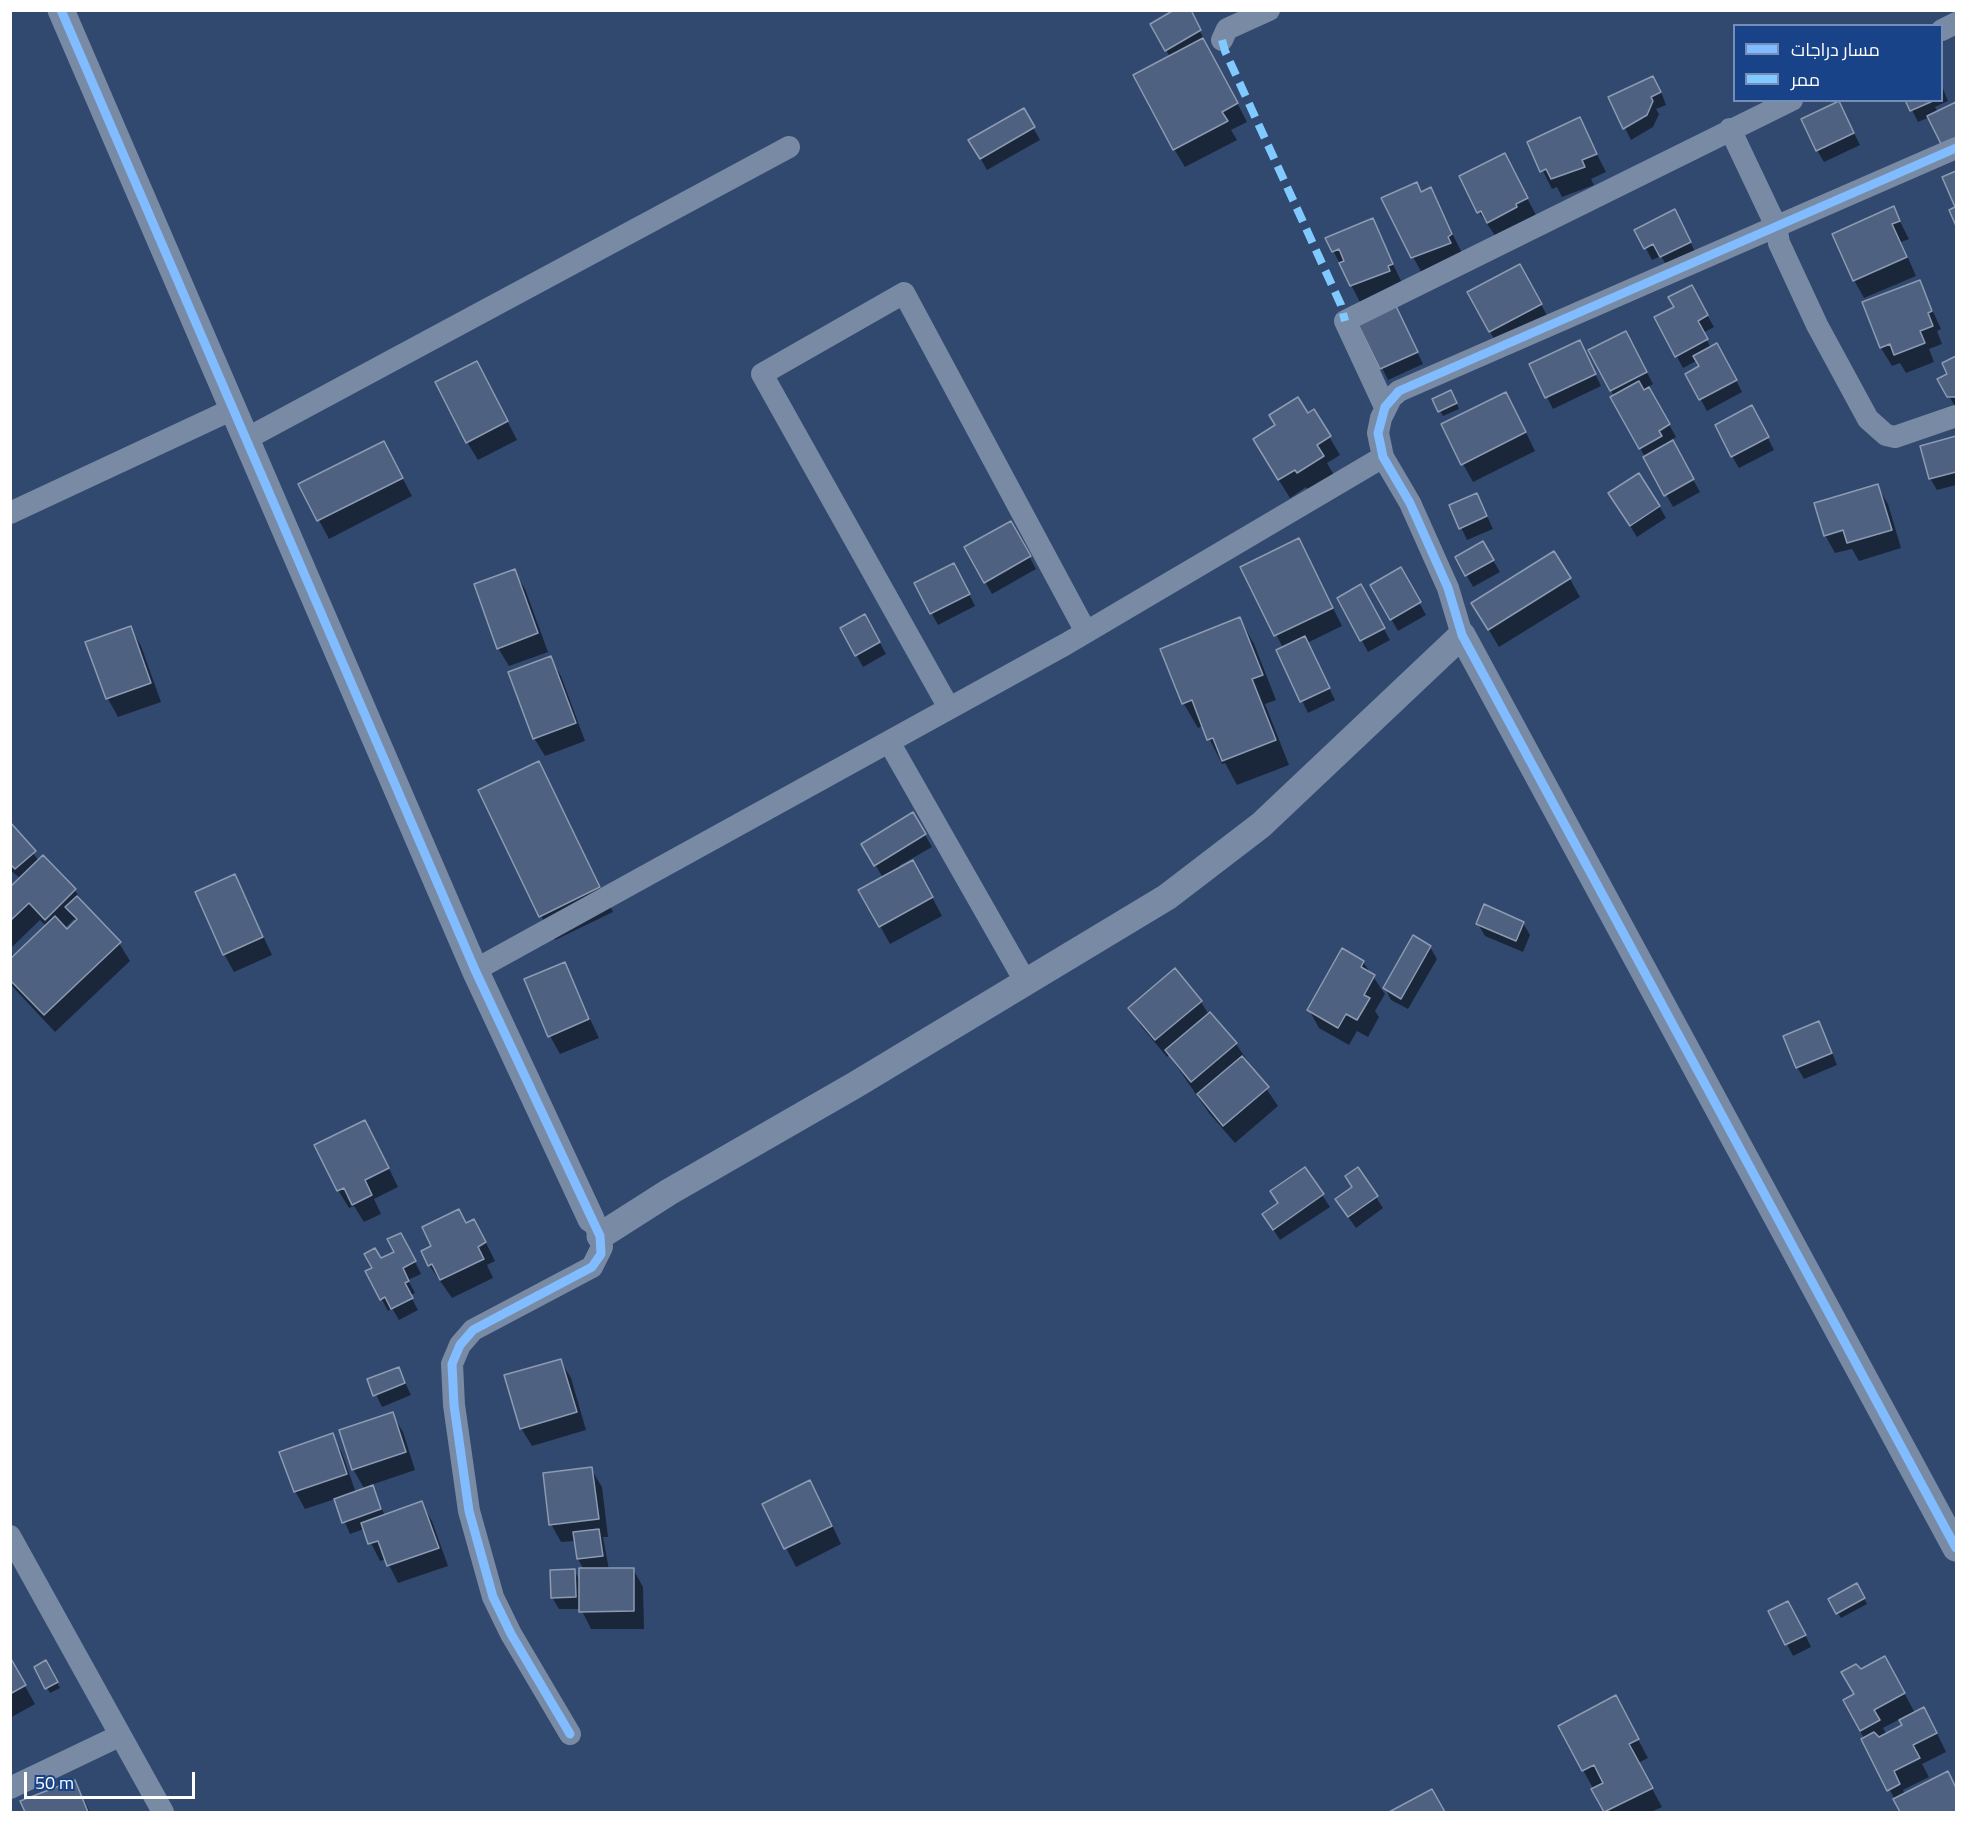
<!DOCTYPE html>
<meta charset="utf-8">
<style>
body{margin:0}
#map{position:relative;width:1967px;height:1823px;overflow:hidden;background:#32496f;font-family:"Titillium Web",Cairo,sans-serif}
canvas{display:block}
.frame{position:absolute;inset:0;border:12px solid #fff;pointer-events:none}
.legend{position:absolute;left:1733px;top:24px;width:210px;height:78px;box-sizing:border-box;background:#184389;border:2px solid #748eb8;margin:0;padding:8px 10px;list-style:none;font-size:18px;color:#fff}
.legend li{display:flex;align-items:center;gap:12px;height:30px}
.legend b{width:30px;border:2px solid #748eb8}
.scale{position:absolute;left:24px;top:1772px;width:171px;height:27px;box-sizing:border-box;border:3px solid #fff;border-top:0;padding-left:8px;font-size:18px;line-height:21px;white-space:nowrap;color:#fff;-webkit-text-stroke:4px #184389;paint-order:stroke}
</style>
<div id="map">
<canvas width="1967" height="1823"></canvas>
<div class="frame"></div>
<ul class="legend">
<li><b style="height:8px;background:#80bcff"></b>مسار دراجات</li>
<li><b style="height:8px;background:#80caff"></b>ممر</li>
</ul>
<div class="scale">50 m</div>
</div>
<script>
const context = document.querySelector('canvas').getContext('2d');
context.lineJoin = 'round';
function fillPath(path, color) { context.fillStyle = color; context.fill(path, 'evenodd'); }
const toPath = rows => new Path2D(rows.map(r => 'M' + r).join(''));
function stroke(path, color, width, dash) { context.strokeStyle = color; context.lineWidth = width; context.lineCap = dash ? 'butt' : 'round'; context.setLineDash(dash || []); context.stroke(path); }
const shadow = toPath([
 [1189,10,1247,122,1231,130,1237,140,1185,167,1174,149,1170,57,1152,25],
 [1942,86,1948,101,1935,107,1938,112,1956,103,1956,154,1930,117,1918,122,1907,100,1942,100],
 [1660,89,1666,105,1656,109,1659,114,1653,127,1631,140,1610,97],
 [1839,103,1860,145,1824,162,1817,150],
 [1023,110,1040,140,987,170,970,140],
 [1579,119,1606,172,1591,179,1594,185,1562,197,1557,187,1552,189,1529,143],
 [1514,173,1537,217,1498,240,1479,212],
 [1430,189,1462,253,1423,275,1413,257],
 [1893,208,1909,239,1901,242,1916,276,1864,298,1854,280],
 [1372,220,1402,283,1361,304,1327,239],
 [1681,223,1696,254,1668,268,1661,256,1652,260,1636,230],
 [1919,281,1941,329,1937,331,1942,344,1929,349,1934,362,1906,373,1900,363,1892,366,1881,348,1864,303],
 [1530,284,1551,323,1500,350,1469,293],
 [1691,287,1714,327,1703,333,1711,348,1724,356,1742,392,1707,411,1687,374,1701,367,1698,360,1683,368,1656,318,1676,307],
 [1401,317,1423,364,1388,380,1359,322],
 [1632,344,1653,384,1648,387,1676,437,1671,440,1700,492,1673,507,1612,398,1614,396,1590,351],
 [1586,354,1601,386,1553,409,1547,397],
 [1956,358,1956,408,1939,379,1949,375,1944,363],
 [487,381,517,440,478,460,467,442],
 [1454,397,1459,409,1443,416,1440,411],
 [1314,411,1340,455,1327,463,1334,475,1308,490,1306,487,1290,498,1265,458],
 [1516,412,1535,451,1473,482,1463,464],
 [1758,419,1774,450,1739,468,1732,456],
 [1956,438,1956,485,1937,490,1930,478,1922,447],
 [384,443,412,496,329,539,300,485],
 [1877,486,1888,504,1901,548,1859,561,1852,549,1835,553,1825,535,1816,504],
 [1850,526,1851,529,1827,536,1827,533],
 [1617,505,1659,506,1666,518,1637,537],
 [1451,506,1483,507,1493,529,1467,540],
 [1011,523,1036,569,992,594,966,548],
 [1299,540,1342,626,1307,643,1335,700,1308,713,1278,651,1283,648,1242,568],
 [1483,543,1500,572,1473,587,1457,558],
 [1400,569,1426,615,1398,631,1372,585],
 [514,571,525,589,548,652,509,666,498,648],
 [960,576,975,606,938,625,916,584],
 [1570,579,1580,597,1499,647,1484,622],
 [1360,586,1390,640,1368,652,1339,598],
 [865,616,886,654,863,667,842,629],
 [1240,619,1254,644,1276,700,1265,704,1289,765,1237,785,1225,763,1222,764,1203,726,1198,728,1184,704,1162,650],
 [130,628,141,646,161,702,118,717,108,699,87,643],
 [550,658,561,676,585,741,545,756,534,738],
 [539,763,613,912,555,940,541,916],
 [913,814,932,847,899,866,923,880,942,916,890,944,880,926,883,878,863,844],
 [10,824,39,861,75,890,84,905,119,943,130,961,55,1032,10,984,10,951,15,957,47,927,40,920,10,949,10,889,21,879,10,870],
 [74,919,76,922,67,931,65,928],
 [235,876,272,955,234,972,224,954],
 [1523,923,1530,935,1523,952,1485,936,1478,924],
 [1430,947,1437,959,1408,1009,1391,1000,1385,988],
 [1363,962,1385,994,1375,1011,1379,1017,1368,1037,1357,1031,1349,1045,1319,1028,1309,1010],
 [564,964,599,1038,560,1054,550,1036],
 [1201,1002,1209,1015,1236,1044,1278,1106,1235,1143,1209,1113,1169,1055,1167,1057,1141,1026,1130,1008],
 [1825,1035,1837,1065,1804,1079,1797,1067],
 [375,1140,398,1187,374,1199,381,1214,364,1222,354,1206,349,1208,338,1190],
 [1305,1169,1330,1207,1280,1240,1271,1226],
 [1376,1197,1383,1208,1356,1228,1344,1211],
 [466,1225,484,1239,495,1261,487,1265,493,1278,452,1298,429,1265],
 [407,1246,421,1274,408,1280,415,1293,410,1295,418,1310,399,1320,392,1308,388,1311,367,1272,381,1260],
 [560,1360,571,1378,586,1430,532,1446,521,1428],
 [398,1368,411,1395,382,1407,369,1380],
 [392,1414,403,1432,415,1470,371,1485,385,1516,421,1503,432,1521,448,1566,398,1583,386,1559,380,1561,364,1529,350,1534,335,1499,305,1509,295,1491,332,1435,342,1453,356,1493,365,1490,353,1469],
 [591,1469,602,1487,608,1537,603,1537,609,1570,633,1569,643,1587,644,1629,591,1629,581,1609,559,1609,552,1597,574,1571,581,1582,584,1570,578,1559,575,1541,561,1542,551,1524],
 [820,1500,841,1544,796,1567,764,1505],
 [1857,1585,1867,1604,1841,1618,1830,1600],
 [1770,1611,1795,1614,1811,1647,1793,1656],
 [10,1659,35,1704,10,1718],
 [46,1662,60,1688,50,1693,36,1668],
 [1861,1671,1895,1676,1915,1713,1934,1727,1946,1752,1922,1764,1929,1777,1903,1790,1905,1795,1947,1773,1956,1789,1956,1812,1902,1812,1899,1808,1845,1701,1856,1695],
 [1900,1719,1904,1726,1887,1735,1883,1728],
 [1625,1715,1648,1758,1638,1763,1662,1807,1651,1812,1606,1812,1583,1770],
 [75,1781,90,1812,26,1812,22,1801],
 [1431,1791,1443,1812,1393,1812]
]);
const building = toPath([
 [1174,10,1191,10,1201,30,1165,51,1150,24,1174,10],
 [1203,38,1238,103,1222,112,1228,121,1173,150,1133,75,1203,38],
 [1653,76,1661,92,1651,97,1653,101,1647,115,1623,129,1608,97,1653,76],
 [1905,100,1933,100,1933,101,1910,111,1905,100],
 [1839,101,1854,133,1816,151,1801,119,1839,101],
 [1956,102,1956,139,1942,146,1927,116,1956,102],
 [1024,108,1035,127,980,159,968,140,1024,108],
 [1580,117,1597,154,1582,160,1585,167,1551,179,1546,169,1540,172,1527,142,1580,117],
 [1505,153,1528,198,1516,204,1517,207,1487,223,1481,211,1477,213,1459,176,1505,153],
 [1956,171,1956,226,1949,210,1955,207,1942,177,1956,171],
 [1417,182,1421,192,1431,187,1452,234,1448,237,1451,243,1411,258,1381,198,1417,182],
 [1894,206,1900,221,1892,224,1907,257,1853,281,1832,234,1894,206],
 [1675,209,1691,242,1660,257,1653,244,1644,249,1634,230,1675,209],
 [1373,218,1393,264,1388,266,1390,271,1350,286,1339,263,1344,261,1339,249,1332,252,1325,238,1373,218],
 [1520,264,1542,304,1489,332,1467,292,1520,264],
 [1920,280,1932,311,1928,313,1933,326,1920,331,1925,343,1894,355,1890,344,1880,348,1862,302,1920,280],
 [1692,285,1708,315,1698,321,1708,339,1675,357,1654,317,1674,307,1668,297,1692,285],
 [1395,304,1418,352,1380,369,1357,322,1395,304],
 [1626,331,1647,372,1610,391,1588,350,1626,331],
 [1580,340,1596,374,1545,398,1529,364,1580,340],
 [1717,343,1737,380,1699,400,1685,374,1699,366,1693,356,1717,343],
 [1956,356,1956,397,1947,397,1937,379,1947,374,1942,363,1956,356],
 [477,361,508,421,466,443,435,382,477,361],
 [1639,381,1644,390,1649,387,1670,424,1659,431,1662,436,1639,449,1610,397,1639,381],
 [1451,390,1457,403,1438,412,1432,399,1451,390],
 [1506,392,1526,432,1461,465,1441,424,1506,392],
 [1298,397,1308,413,1314,409,1331,436,1317,445,1324,456,1297,473,1295,470,1278,480,1253,439,1275,425,1269,415,1298,397],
 [1752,405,1769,437,1731,457,1715,425,1752,405],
 [1956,436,1956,472,1929,479,1920,446,1956,436],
 [1673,440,1694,479,1664,496,1643,457,1673,440],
 [384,441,403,478,317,521,298,484,384,441],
 [1639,473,1660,506,1630,526,1608,493,1639,473],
 [1878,484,1892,530,1847,543,1843,530,1824,536,1814,503,1878,484],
 [1477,493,1487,516,1459,529,1449,505,1477,493],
 [1011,521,1031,556,984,583,964,547,1011,521],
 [1299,538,1333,608,1274,636,1240,567,1299,538],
 [1483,541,1494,560,1465,576,1455,557,1483,541],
 [1554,551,1571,578,1488,630,1471,603,1554,551],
 [954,563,970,594,930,614,914,583,954,563],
 [1401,567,1421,602,1390,620,1370,585,1401,567],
 [515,569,538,633,497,649,474,584,515,569],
 [1361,584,1385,628,1360,641,1337,598,1361,584],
 [865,614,880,642,855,656,840,628,865,614],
 [1240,617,1263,675,1252,679,1276,740,1222,761,1213,738,1207,740,1192,700,1182,704,1160,649,1240,617],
 [131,626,151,683,106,699,85,642,131,626],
 [1305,636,1330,688,1300,702,1276,650,1305,636],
 [551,656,576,723,533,739,508,672,551,656],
 [539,761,600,887,539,917,478,790,539,761],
 [913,812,926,834,874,866,861,844,913,812],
 [10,822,36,851,15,869,10,864,10,822],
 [43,855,76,889,45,920,29,903,10,921,10,887,43,855],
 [913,860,933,897,879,927,858,890,913,860],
 [235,874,263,937,223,955,195,892,235,874],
 [77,896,121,942,44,1015,10,980,10,959,55,916,67,929,77,919,65,907,77,896],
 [1484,904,1524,922,1516,941,1476,924,1484,904],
 [1413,935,1431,946,1401,999,1383,988,1413,935],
 [1342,948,1364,961,1361,967,1375,975,1364,995,1370,998,1357,1020,1346,1014,1338,1028,1307,1010,1342,948],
 [565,962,589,1019,548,1037,524,979,565,962],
 [1175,968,1202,1001,1155,1040,1128,1008,1175,968],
 [1210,1012,1237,1043,1191,1082,1165,1050,1210,1012],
 [1819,1021,1832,1053,1796,1068,1783,1036,1819,1021],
 [1242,1056,1269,1087,1223,1126,1197,1094,1242,1056],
 [365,1120,389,1168,365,1180,372,1195,352,1205,344,1188,337,1191,314,1145,365,1120],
 [1305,1167,1324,1194,1273,1230,1262,1214,1278,1203,1270,1191,1305,1167],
 [1358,1167,1378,1196,1348,1217,1335,1199,1352,1187,1345,1176,1358,1167],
 [459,1209,466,1223,474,1219,486,1242,478,1247,484,1259,440,1280,432,1264,428,1266,421,1251,431,1246,422,1227,459,1209],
 [401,1233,416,1261,403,1268,409,1281,405,1283,413,1298,391,1309,385,1297,380,1300,365,1271,372,1268,364,1254,375,1248,381,1258,394,1252,387,1239,401,1233],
 [561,1359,577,1412,520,1429,504,1375,561,1359],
 [399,1367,405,1383,373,1396,367,1379,399,1367],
 [393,1412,406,1452,352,1470,339,1430,393,1412],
 [333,1433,347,1474,294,1492,279,1452,333,1433],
 [592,1467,599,1519,549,1525,543,1473,592,1467],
 [810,1480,832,1526,784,1549,762,1504,810,1480],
 [373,1485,381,1509,342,1523,334,1499,373,1485],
 [422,1501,439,1548,387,1566,378,1541,368,1544,361,1523,422,1501],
 [599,1529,603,1556,577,1559,573,1532,599,1529],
 [579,1568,634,1568,634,1611,579,1612,579,1568],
 [575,1569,576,1597,551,1598,550,1570,575,1569],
 [1857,1583,1865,1598,1836,1614,1828,1599,1857,1583],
 [1788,1601,1806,1635,1785,1645,1768,1611,1788,1601],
 [1885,1656,1905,1693,1874,1710,1880,1720,1860,1731,1843,1700,1854,1694,1841,1672,1856,1664,1861,1669,1885,1656],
 [10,1657,26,1685,10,1694,10,1657],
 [46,1660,58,1682,45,1689,34,1667,46,1660],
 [1616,1695,1639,1739,1629,1744,1653,1788,1604,1812,1591,1789,1603,1783,1594,1765,1582,1771,1558,1726,1616,1695],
 [1924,1707,1937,1733,1913,1745,1920,1758,1894,1771,1900,1784,1887,1791,1861,1739,1874,1732,1879,1737,1902,1725,1899,1720,1924,1707],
 [1948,1771,1956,1788,1956,1812,1900,1812,1893,1799,1948,1771],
 [75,1780,88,1812,25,1812,20,1801,75,1780],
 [1432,1789,1445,1812,1389,1812,1432,1789]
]);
const minor = toPath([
 [1942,30,1956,23],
 [1222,40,1227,29,1269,10],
 [1730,129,1776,226,1779,243,1817,325,1868,419,1886,435,1895,437,1956,416],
 [1385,407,1345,321,1792,100],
 [246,439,789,147],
 [10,513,233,409],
 [1462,635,1448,588,1410,503,1383,457,1378,433,1381,418,1391,398,1399,391,1956,148],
 [949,708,762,374,904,293,1086,632],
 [889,742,1025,981],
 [475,970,1066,644,1383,457],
 [10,1536,163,1812],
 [570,1734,511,1634,493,1597,469,1511,454,1405,452,1364,460,1345,473,1330,592,1267,602,1247,597,1229,591,1220],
 [10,1788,119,1736]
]);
const tertiary = toPath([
 [61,10,475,970,591,1219],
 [600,1236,669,1192,855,1085,1167,897,1261,825,1462,635,1956,1548]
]);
const quiet = toPath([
 [1222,40,1225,51,1341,305,1345,321]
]);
const cycleway = toPath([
 [61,10,475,970,600,1236,601,1254,592,1267,473,1330,460,1345,452,1364,454,1405,469,1511,493,1597,511,1634,570,1734],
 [1956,148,1399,391,1385,407,1378,433,1383,457,1410,503,1448,588,1462,635,1956,1548]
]);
fillPath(shadow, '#0007');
fillPath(building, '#4e6180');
stroke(building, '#8d9bb2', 1.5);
stroke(minor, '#798aa5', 22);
stroke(tertiary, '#798aa5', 27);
stroke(quiet, '#80caff', 8, [15, 8]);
stroke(cycleway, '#80bcff', 9);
</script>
